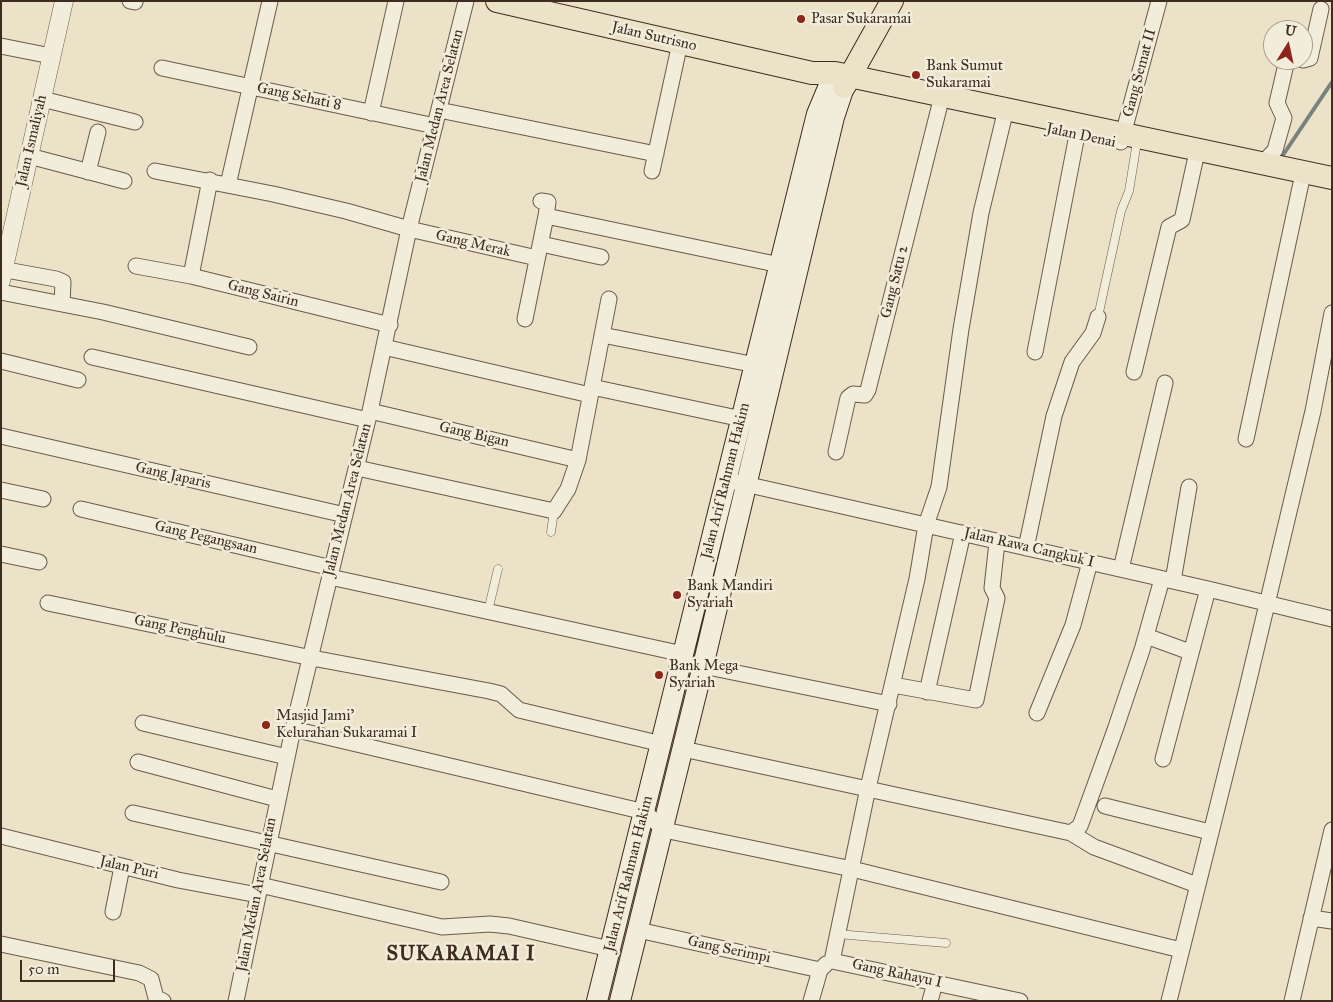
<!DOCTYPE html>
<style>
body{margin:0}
#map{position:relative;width:1333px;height:1002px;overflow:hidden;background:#ebe2c7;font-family:"IM FELL Great Primer",serif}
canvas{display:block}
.frame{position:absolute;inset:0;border:2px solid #3f2c21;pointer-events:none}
.north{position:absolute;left:1263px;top:20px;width:50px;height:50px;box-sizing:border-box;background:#f2ecdb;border:1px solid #aa9f91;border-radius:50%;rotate:10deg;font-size:14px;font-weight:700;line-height:20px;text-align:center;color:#3f2c21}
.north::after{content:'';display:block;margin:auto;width:18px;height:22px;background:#8f2418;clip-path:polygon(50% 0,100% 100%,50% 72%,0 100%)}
.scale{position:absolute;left:20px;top:960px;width:95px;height:22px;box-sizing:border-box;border:2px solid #3f2c21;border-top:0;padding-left:6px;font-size:15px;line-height:18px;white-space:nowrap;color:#3f2c21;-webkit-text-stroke:4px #f2ecdb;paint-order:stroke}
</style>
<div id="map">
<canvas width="1333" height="1002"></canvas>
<div class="frame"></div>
<div class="north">U</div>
<div class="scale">50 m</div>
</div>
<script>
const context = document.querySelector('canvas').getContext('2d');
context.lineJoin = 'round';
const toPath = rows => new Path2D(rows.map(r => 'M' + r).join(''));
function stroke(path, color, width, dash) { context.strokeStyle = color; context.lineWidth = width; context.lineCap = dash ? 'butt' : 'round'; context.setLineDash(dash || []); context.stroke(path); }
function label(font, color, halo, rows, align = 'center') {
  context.font = font + ' "IM FELL Great Primer",serif'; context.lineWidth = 5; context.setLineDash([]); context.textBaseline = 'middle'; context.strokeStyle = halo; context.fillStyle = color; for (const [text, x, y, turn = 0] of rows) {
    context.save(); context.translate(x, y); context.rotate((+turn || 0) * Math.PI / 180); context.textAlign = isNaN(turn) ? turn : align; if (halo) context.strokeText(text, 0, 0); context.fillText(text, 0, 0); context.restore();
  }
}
const stream = toPath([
 [1283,155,1332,82]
]);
const service = toPath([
 [1098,317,1121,211,1129,191,1136,148],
 [551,532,554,511],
 [488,611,498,569],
 [837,934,946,943]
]);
const minor = toPath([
 [130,1,135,2],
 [1,46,51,56],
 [1303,60,1310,58,1321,9],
 [162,68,435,126],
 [42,99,135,122],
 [439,110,656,154],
 [371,113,396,1],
 [1121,142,1159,1],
 [29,156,124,181],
 [1262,164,1275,150,1284,118,1277,103,1287,60],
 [155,171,273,194,346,211,409,229,537,258],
 [652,171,680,43],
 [88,172,98,132],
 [228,185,270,1],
 [541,201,548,202,546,216],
 [541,244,601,257],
 [136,266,191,276,390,325],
 [1,269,56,279,63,282,62,304],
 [191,276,210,180],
 [1,292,103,312,249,347],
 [525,319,546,216,780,265],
 [602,335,756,365],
 [384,347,590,395],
 [1035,352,1077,135],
 [92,357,368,420],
 [1,361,78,380],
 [1134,372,1169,227,1182,220,1195,161],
 [592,387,742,419],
 [370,411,578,460],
 [1,436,345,515],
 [1246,439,1301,183],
 [836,452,848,398,853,394,865,395,868,390,942,96],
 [357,468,554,511,568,489,578,460,609,299],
 [736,482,1208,589,1332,619],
 [1,490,43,499],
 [81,509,332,568],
 [1026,548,1054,416,1072,362,1093,333,1098,317],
 [1,554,39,562],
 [1121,569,1165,383],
 [330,577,683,654],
 [1173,581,1189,487],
 [48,603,312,658,489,691,501,694,519,710,662,744],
 [1146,636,1190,652],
 [703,666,889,704],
 [893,685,976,700,997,598,992,588,997,542],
 [927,692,963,533],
 [1037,713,1073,625,1090,562],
 [143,723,287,757],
 [293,729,645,812,664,830,852,869,1181,950],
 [683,749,1071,833,1094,847,1197,885],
 [1163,759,1208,589],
 [138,762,277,799],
 [1105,806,1210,832],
 [133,813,441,882],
 [1071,833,1080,826,1083,818,1115,730,1142,650,1162,579],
 [1,836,178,880,258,895],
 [260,885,442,927,490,924,509,926,610,949],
 [113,912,122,867],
 [1311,918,1332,921],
 [638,930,820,970],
 [1,944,139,973,151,979,156,998,163,1001],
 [832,961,868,788,917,579,926,525,939,487,961,329,981,213,1006,109],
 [832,961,1020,1001],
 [236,1001,293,729,370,411,409,229,466,1],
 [811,1001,820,970,826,964],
 [930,1001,935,983],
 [1169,1001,1247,688,1313,411,1332,313],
 [1292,1001,1332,830]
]);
const tertiary = toPath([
 [1,281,64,1]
]);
const secondary = toPath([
 [597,1001,817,114,830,83],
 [620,1001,703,666,834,117,844,87]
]);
const primary = toPath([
 [497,1,812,73,835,73,1332,178],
 [844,87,892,1]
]);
const markers = [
 [801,19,5,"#8f2418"],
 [916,75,5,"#8f2418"],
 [677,595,5,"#8f2418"],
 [659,675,5,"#8f2418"],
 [266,725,5,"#8f2418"]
];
const poiNames = [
 ["Pasar Sukaramai",811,19],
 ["Bank Sumut",926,66],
 ["Sukaramai",926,83],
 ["Bank Mandiri",687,586],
 ["Syariah",687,603],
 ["Bank Mega",669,666],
 ["Syariah",669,683],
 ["Masjid Jami'",276,716],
 ["Kelurahan Sukaramai I",276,733]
];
const streetNames = [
 ["Jalan Sutrisno",654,37,13],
 ["Gang Semat II",1140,73,-75],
 ["Gang Sehati 8",299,97,12],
 ["Jalan Medan Area Selatan",440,106,-76],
 ["Jalan Denai",1081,136,12],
 ["Jalan Ismaliyah",32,141,-77],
 ["Gang Merak",473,244,13],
 ["Gang Satu 2",895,282,-76],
 ["Gang Sairin",263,294,14],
 ["Gang Bigan",474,435,13],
 ["Gang Japaris",173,476,13],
 ["Jalan Arif Rahman Hakim",726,481,-76],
 ["Jalan Medan Area Selatan",348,500,-76],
 ["Gang Pegangsaan",206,538,13],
 ["Jalan Rawa Cangkuk I",1029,548,13],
 ["Gang Penghulu",180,630,12],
 ["Jalan Puri",129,868,13],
 ["Jalan Arif Rahman Hakim",629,874,-76],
 ["Jalan Medan Area Selatan",257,895,-79],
 ["Gang Serimpi",729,950,12],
 ["Gang Rahayu I",897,974,12]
];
const districtNames = [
 ["SUKARAMAI I",461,955]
];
stroke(stream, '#788280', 4);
stroke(service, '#6a5a4a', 9);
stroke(minor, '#6a5a4a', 17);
stroke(tertiary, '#6a5a4a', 19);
stroke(secondary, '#3f2c21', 22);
stroke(primary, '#3f2c21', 24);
stroke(service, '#f2ecdb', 8);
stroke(minor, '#f2ecdb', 15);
stroke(tertiary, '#f2ecdb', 18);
stroke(secondary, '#f2ecdb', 20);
stroke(primary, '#ebe2c7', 22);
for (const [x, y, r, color] of markers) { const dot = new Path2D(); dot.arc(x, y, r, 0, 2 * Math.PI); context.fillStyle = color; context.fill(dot); stroke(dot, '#f2ecdb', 2); }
label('15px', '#3f2c21', '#f2ecdb', poiNames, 'left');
label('15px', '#3f2c21', '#f2ecdb', streetNames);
context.letterSpacing = '1px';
label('bold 20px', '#3f2c21', '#f2ecdb', districtNames);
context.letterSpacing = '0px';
</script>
